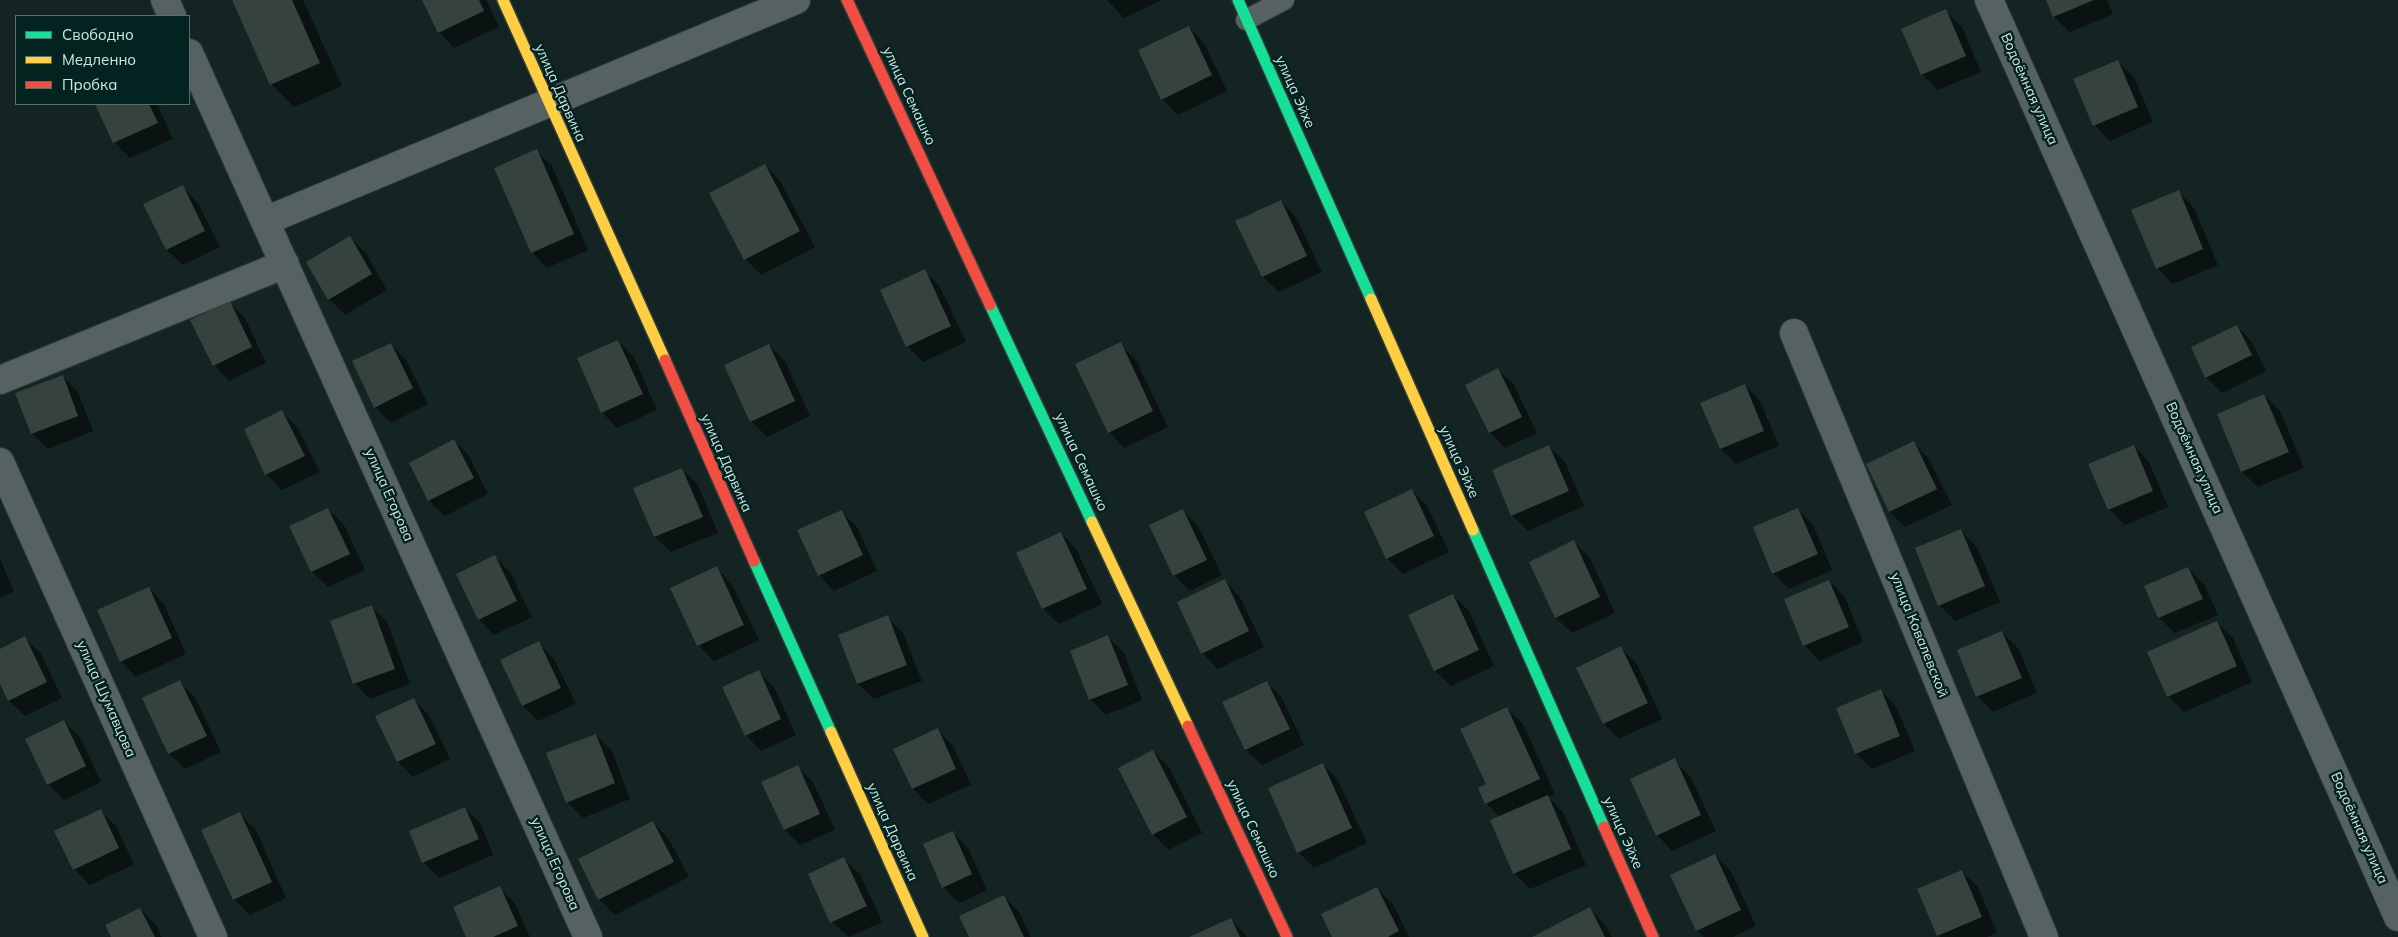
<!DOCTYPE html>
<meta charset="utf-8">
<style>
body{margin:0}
#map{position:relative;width:2398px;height:937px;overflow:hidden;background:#132422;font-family:Mulish,sans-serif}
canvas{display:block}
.legend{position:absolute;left:15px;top:15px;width:175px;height:90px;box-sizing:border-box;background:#02231f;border:1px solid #56716d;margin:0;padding:6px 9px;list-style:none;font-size:15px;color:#d4e6e2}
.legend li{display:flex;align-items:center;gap:10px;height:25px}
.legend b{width:25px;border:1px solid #56716d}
</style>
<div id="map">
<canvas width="2398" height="937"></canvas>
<ul class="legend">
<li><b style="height:6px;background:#16e098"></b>Свободно</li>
<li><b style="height:6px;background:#ffcf43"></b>Медленно</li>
<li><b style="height:6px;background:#f24e42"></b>Пробка</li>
</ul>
</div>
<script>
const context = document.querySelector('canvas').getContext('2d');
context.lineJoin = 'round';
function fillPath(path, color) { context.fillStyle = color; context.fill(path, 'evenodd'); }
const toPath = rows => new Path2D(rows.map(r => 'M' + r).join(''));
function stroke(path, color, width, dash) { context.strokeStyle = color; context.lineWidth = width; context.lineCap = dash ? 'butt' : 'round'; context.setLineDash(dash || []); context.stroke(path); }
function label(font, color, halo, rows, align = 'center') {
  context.font = font + ' Mulish,sans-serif'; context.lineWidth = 5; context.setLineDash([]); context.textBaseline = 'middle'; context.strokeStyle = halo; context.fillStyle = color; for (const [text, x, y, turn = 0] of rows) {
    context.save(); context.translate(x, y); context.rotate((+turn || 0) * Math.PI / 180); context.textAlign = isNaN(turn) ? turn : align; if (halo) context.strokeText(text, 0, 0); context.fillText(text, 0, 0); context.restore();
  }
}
const shadow = toPath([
 [233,0,303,0,342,86,294,107,271,84],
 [423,0,486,0,499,27,454,48,439,32],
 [1107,0,1162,0,1124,18],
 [2047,0,2107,0,2113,14,2070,32,2054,17],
 [1946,11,1962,27,1981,72,1938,90,1922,74],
 [1189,27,1204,43,1227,91,1178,115,1162,99],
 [2118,62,2134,77,2153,122,2110,141,2094,125],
 [97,104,157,104,173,139,130,158,114,142],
 [536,151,552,166,588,250,547,268,532,252],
 [765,165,780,181,815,247,761,275,745,259],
 [183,187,198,203,220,247,183,265,167,250],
 [2179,192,2194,208,2218,265,2173,284,2157,268],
 [1281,201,1296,217,1322,272,1279,292,1263,277,1237,221],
 [350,238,366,253,387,290,345,315,329,299],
 [924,271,940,287,966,342,923,362,907,346],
 [229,302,245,318,266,363,229,381,214,365],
 [2237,326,2252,342,2266,371,2222,393,2206,377],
 [618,341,634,357,657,410,617,428,602,412],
 [391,344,406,360,428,404,391,423,375,407],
 [1120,344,1136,360,1168,427,1124,448,1109,432],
 [769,345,785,361,810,416,767,437,751,421],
 [1498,370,1514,385,1537,433,1505,448,1490,433],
 [63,376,78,392,93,431,48,449,32,434],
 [1745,385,1760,401,1779,446,1736,464,1721,449,1702,404],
 [2264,395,2280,411,2304,468,2258,487,2242,472],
 [282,412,298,428,320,472,282,490,267,475,245,430],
 [454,440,469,456,488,494,445,516,429,501,410,463],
 [1914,443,1929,459,1952,505,1905,527,1890,512],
 [2134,446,2149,462,2168,507,2125,525,2110,510,2090,464],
 [1549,447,1565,462,1584,506,1528,531,1512,515],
 [682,469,698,485,718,533,671,552,655,537,635,489],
 [1412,490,1427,506,1449,552,1403,574,1387,558],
 [328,509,344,525,365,570,328,587,312,572,290,527],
 [1798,509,1813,525,1832,570,1789,589,1773,573],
 [841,511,857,527,877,571,834,591,819,575],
 [1183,511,1198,526,1222,575,1190,591,1174,575],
 [1961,531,1977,547,2000,602,1955,621,1939,605],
 [1061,533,1076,549,1102,604,1059,624,1043,609,1017,553],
 [1574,542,1590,558,1615,613,1572,633,1556,618,1531,562],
 [494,556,510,572,532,617,494,635,479,619],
 [0,559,14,591,0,598],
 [716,568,732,584,759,640,714,661,698,645],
 [2188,568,2204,584,2218,615,2175,633,2159,618,2146,587],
 [1225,581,1240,597,1264,647,1218,669,1202,653],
 [1829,581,1845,597,1863,642,1820,661,1804,645],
 [149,588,164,604,186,654,136,677,121,661],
 [1453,595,1469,611,1494,666,1451,686,1435,671,1410,615],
 [371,607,387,622,410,684,370,699,354,683],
 [887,617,903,633,922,681,874,699,858,684,840,636],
 [2217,623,2233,638,2252,682,2184,712,2168,696],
 [2002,632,2018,648,2037,693,1993,712,1977,696],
 [1108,637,1124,653,1142,700,1106,715,1090,699],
 [25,638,41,654,62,698,25,716,9,701,0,681,0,650],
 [538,643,554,659,576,704,538,721,523,706,501,661],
 [1621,648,1637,664,1662,719,1619,739,1604,724],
 [758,672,774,687,796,735,761,751,746,735],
 [179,682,195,697,221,752,185,769,169,753,144,699],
 [1266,682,1282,698,1304,745,1262,765,1246,750,1224,702],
 [1880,690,1896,706,1915,751,1872,769,1856,754,1838,709],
 [413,699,429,715,450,759,413,777,398,762],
 [1507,709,1523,724,1555,794,1548,797,1563,812,1586,865,1530,889,1514,873,1500,817,1486,803,1487,785],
 [64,722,80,737,101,782,64,800,48,784],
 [938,730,953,746,971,785,928,804,913,789,895,749],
 [596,735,612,751,630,799,583,818,567,802],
 [1153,751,1169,767,1202,833,1168,850,1153,834],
 [1674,760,1690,776,1716,831,1672,851,1657,835],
 [1323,764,1338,780,1367,843,1314,868,1298,852],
 [797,767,813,782,835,830,800,845,785,830,763,782],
 [465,808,481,824,493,855,439,878,423,862],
 [100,810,116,826,134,864,90,885,74,869],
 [240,814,256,830,286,898,250,915,234,899],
 [653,822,668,838,689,877,615,915,599,899],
 [952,832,968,848,987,890,959,903,943,887],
 [1715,855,1731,871,1756,926,1733,937,1704,937,1697,931,1672,875],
 [844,859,860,874,882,922,849,937,832,922],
 [1962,872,1978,887,1997,933,1987,937,1940,937,1938,935],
 [499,888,515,903,530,937,468,937],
 [1377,888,1393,904,1409,937,1334,937],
 [1003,896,1019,912,1031,937,970,937],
 [140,909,156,925,162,937,112,937],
 [1590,909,1605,925,1612,937,1537,937],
 [1231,919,1247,937,1192,937]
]);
const building = toPath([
 [232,0,292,0,320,63,270,85],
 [422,0,479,0,484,11,438,33],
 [2046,0,2094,0,2053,17],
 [1946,9,1966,56,1921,75,1901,29],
 [1189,26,1212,75,1161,100,1138,50],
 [2118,60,2138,107,2093,126,2073,79],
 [95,104,149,104,158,123,113,143],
 [537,149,574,234,531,253,494,168],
 [765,164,800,231,744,260,709,193],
 [183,185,205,231,166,250,143,204],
 [2179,190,2203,249,2156,269,2131,210],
 [1281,200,1307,256,1262,277,1235,221],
 [350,236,372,274,328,300,306,262],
 [925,269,951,326,906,347,880,290],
 [230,301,252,347,213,366,190,320],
 [2237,325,2252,355,2205,378,2191,347],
 [618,340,643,394,601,413,577,358],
 [1121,342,1153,411,1108,433,1075,364],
 [391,343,413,388,374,408,352,361],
 [769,344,795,401,750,422,724,365],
 [1498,368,1522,417,1489,433,1465,385],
 [63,375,78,416,31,434,15,393],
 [1745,384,1764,431,1720,449,1700,403],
 [2264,394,2289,452,2241,472,2217,414],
 [282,410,305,456,265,475,244,429],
 [454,439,474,478,428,501,409,463],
 [1914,441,1937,489,1889,512,1866,464],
 [1549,445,1569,491,1511,516,1492,470],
 [2134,445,2153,491,2108,510,2088,464],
 [682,468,703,517,654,537,633,488],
 [1412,489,1434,536,1386,559,1364,512],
 [328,508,350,554,311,572,289,526],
 [1798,508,1818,554,1772,574,1753,527],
 [1183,509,1207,560,1173,576,1149,525],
 [842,510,863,555,818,576,797,530],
 [1961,529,1985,586,1938,606,1915,548],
 [1061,532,1087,589,1042,609,1016,553],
 [1574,540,1600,597,1555,618,1529,562],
 [495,555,517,601,478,620,456,574],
 [717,566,744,625,697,646,670,588],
 [2188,567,2203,599,2158,618,2144,586],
 [1225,579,1249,631,1201,654,1177,602],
 [1829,580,1849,627,1803,646,1784,599],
 [149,587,172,638,120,662,97,610],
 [1453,594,1479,650,1434,671,1408,615],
 [372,605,395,669,353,684,330,621],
 [888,615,907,665,857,684,838,635],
 [2217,621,2237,666,2167,697,2147,652],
 [2002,631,2022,678,1976,697,1957,650],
 [1108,635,1128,685,1089,700,1070,651],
 [25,636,47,682,8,701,0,684,0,649],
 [539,641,561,688,522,706,500,660],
 [1621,646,1648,703,1603,724,1576,668],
 [759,670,781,719,745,736,722,687],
 [180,680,207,736,168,754,142,698],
 [1267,681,1290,729,1245,750,1222,702],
 [1881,689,1900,736,1855,754,1836,708],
 [414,698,436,744,397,762,375,716],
 [1507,707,1540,779,1485,804,1478,788,1486,784,1460,729],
 [64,720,86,766,47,785,25,739],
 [938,728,956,769,912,789,893,749],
 [596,734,615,783,566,803,546,753],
 [1153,750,1187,817,1152,835,1118,768],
 [1675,758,1701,815,1656,836,1630,779],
 [1323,763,1352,828,1297,853,1268,788],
 [798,765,820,814,784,830,761,782],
 [1548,795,1571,849,1513,874,1490,820],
 [465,807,479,839,422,863,409,831],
 [101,809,119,848,73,870,54,831],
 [240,812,272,882,233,900,201,830],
 [653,821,674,862,598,900,578,859],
 [953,831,972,874,942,888,923,844],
 [1715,854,1741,910,1696,931,1670,875],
 [844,857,867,906,830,923,808,874],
 [1962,870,1982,917,1937,936,1917,889],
 [500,886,518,926,493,937,466,937,453,907],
 [1377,887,1399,931,1388,937,1332,937,1321,914],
 [1004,895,1024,937,969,937,959,916],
 [1590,907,1605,937,1532,937],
 [140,908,155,937,111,937,105,925],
 [1231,918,1240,937,1189,937]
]);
const lane = toPath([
 [1246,20,1284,0]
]);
const street = toPath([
 [165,0,172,16],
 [1989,0,2398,917],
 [189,53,588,937],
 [265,221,796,0],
 [1794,333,2044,937],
 [0,380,285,264],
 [0,462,213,937]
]);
const fast = toPath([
 [1238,0,1371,299],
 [990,305,1092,522],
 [1473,530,1604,827],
 [754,561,831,732]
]);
const slow = toPath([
 [503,0,665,360],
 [1371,299,1473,530],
 [1092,522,1188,726],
 [831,732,923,937]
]);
const jam = toPath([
 [847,0,990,305],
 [665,360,754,561],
 [1188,726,1287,937],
 [1604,827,1653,937]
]);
const streetNames = [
 ["Водоёмная улица",2029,89,66],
 ["улица Эйхе",1295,92,66],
 ["улица Дарвина",560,93,66],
 ["улица Семашко",909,96,65],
 ["Водоёмная улица",2194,458,66],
 ["улица Семашко",1081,462,65],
 ["улица Эйхе",1459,462,66],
 ["улица Дарвина",726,463,66],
 ["улица Егорова",389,495,66],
 ["улица Ковалевской",1919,635,68],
 ["улица Шумавцова",106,699,66],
 ["Водоёмная улица",2359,828,66],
 ["улица Семашко",1253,829,65],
 ["улица Дарвина",892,832,66],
 ["улица Эйхе",1623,833,66],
 ["улица Егорова",555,864,66]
];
fillPath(shadow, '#0007');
fillPath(building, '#36423e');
stroke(lane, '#303d3b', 22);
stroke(street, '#303d3b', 30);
stroke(fast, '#303d3b', 14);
stroke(slow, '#303d3b', 14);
stroke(jam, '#303d3b', 14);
stroke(lane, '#566261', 20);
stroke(street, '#566261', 28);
stroke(fast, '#16e098', 11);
stroke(slow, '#ffcf43', 11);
stroke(jam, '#f24e42', 11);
label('14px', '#d4e6e2', '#02231f', streetNames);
</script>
